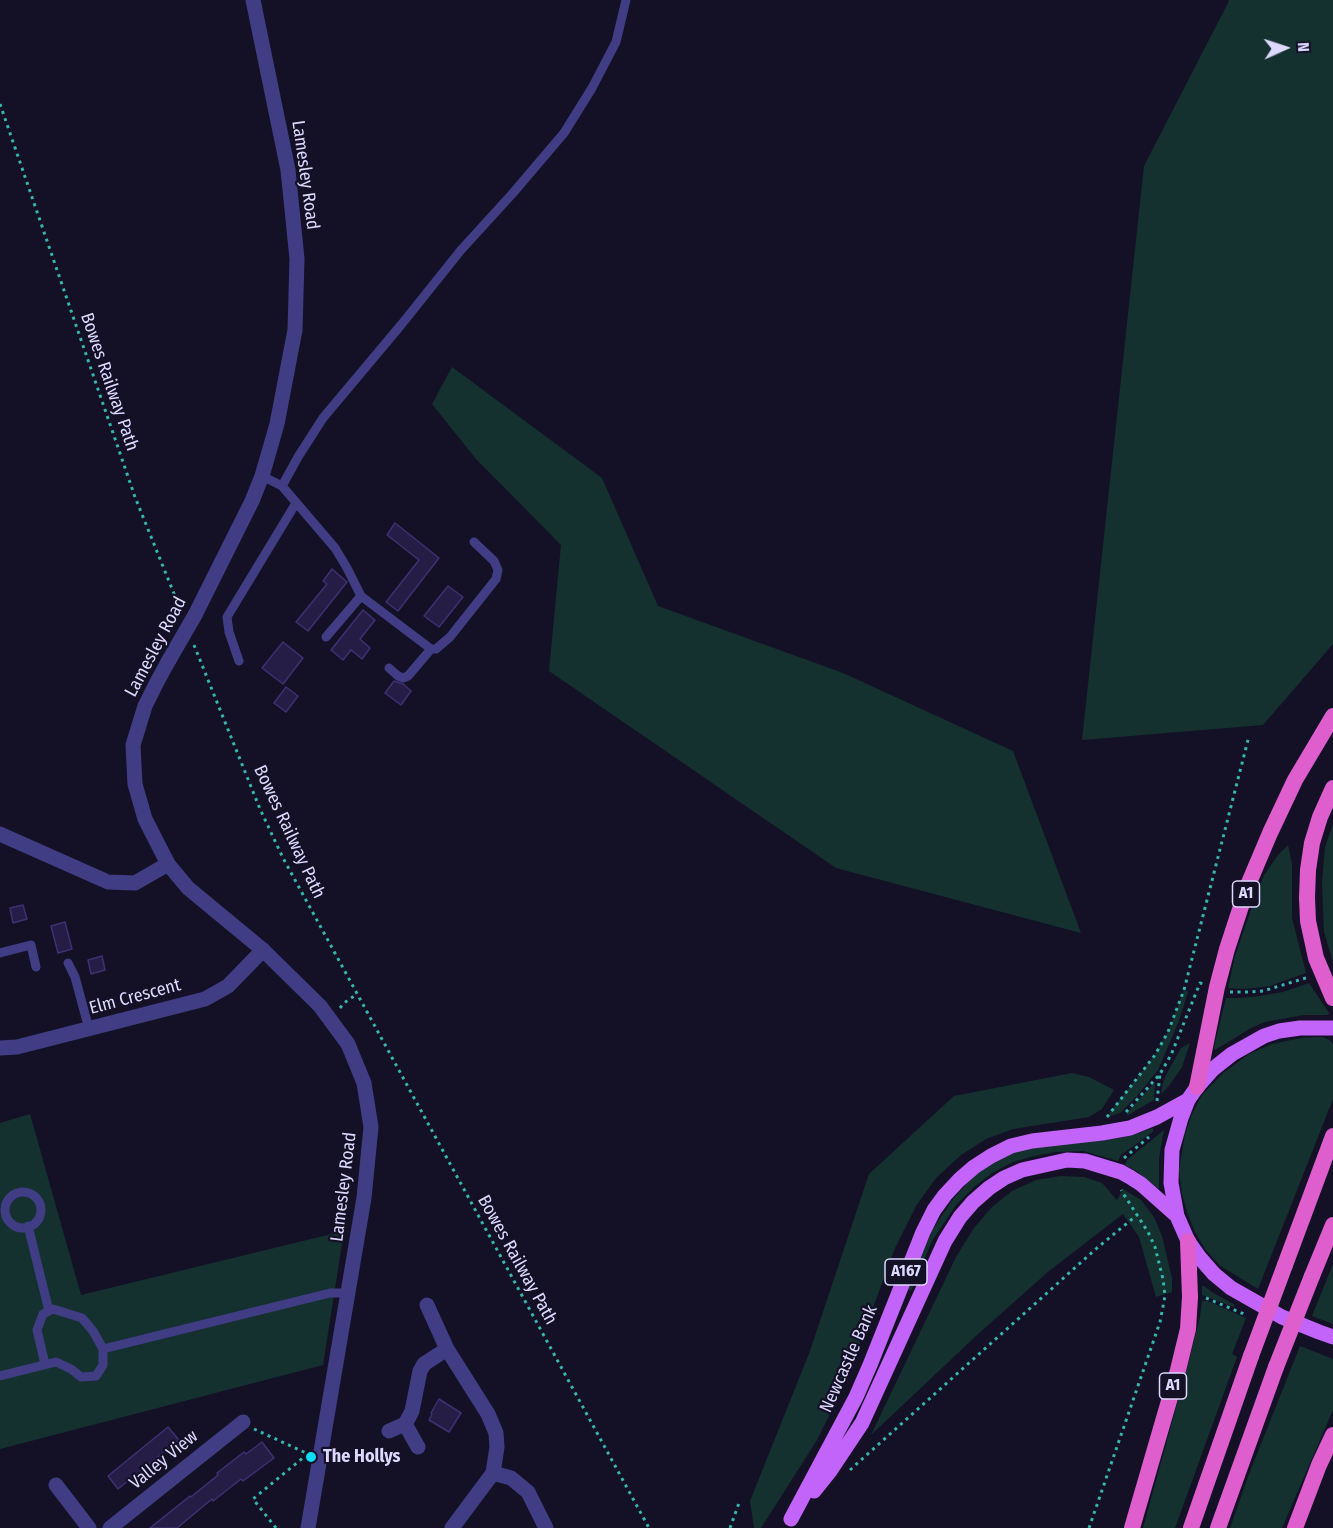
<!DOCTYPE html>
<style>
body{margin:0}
#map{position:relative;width:1333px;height:1528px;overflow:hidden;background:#141127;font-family:"Fira Sans Condensed",sans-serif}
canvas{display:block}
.north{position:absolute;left:1255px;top:18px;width:60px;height:60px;-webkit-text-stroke:4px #141127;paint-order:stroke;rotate:87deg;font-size:16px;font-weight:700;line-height:24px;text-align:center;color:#dcd8fe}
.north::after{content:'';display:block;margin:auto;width:21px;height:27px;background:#dcd8fe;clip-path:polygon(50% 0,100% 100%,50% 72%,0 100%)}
</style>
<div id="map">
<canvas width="1333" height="1528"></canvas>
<div class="north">N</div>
</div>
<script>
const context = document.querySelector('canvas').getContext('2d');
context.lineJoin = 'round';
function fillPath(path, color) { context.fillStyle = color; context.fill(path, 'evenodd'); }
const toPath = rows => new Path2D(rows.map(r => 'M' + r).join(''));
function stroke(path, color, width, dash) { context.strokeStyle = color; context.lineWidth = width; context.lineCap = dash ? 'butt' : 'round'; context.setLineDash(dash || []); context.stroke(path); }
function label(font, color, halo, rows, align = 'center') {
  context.font = font + ' "Fira Sans Condensed",sans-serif'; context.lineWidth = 4.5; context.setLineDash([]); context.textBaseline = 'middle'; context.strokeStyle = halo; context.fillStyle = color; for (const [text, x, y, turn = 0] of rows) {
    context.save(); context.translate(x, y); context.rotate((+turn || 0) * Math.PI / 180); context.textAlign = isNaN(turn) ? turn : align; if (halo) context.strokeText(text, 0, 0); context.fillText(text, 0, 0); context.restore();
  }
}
const green = toPath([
 [1228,0,1333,0,1333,644,1263,725,1082,740,1144,166,1229,1],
 [452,367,602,478,658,606,843,673,1013,751,1081,933,836,868,549,671,561,545,476,459,432,404],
 [1333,824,1333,962,1324,932,1322,882,1325,847],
 [1288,845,1292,864,1292,918,1306,973,1270,986,1244,989,1228,988,1235,956,1256,895,1264,875,1278,855],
 [1309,983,1329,1013,1328,1015,1304,1015,1265,1022,1251,1028,1215,1050,1214,1047,1226,998,1239,998,1260,996,1283,992],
 [1184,990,1188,992,1179,1021,1158,1070,1136,1097,1120,1113,1110,1116,1110,1112,1155,1055,1168,1032],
 [1322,1037,1330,1040,1333,1045,1333,1099,1258,1289,1219,1265,1205,1249,1195,1232,1188,1215,1182,1194,1179,1170,1185,1134,1192,1114,1202,1095,1223,1073,1249,1054,1272,1044,1301,1038],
 [1190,1043,1182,1067,1168,1087,1161,1094,1163,1082,1168,1071,1181,1048],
 [1072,1073,1089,1077,1114,1090,1102,1109,1089,1117,1013,1129,986,1139,961,1155,936,1178,916,1206,895,1248,854,1359,836,1402,817,1440,761,1528,754,1528,750,1501,810,1351,869,1174,954,1096],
 [1155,1082,1154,1100,1128,1115,1126,1114],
 [30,1114,81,1295,344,1231,323,1365,0,1449,0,1123],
 [1153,1128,1153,1132,1121,1155,1118,1161,1083,1151,1055,1152,1030,1157,1013,1162,992,1173,974,1187,956,1205,932,1241,911,1291,908,1288,933,1229,953,1199,974,1176,992,1163,1013,1153,1034,1147,1114,1139,1130,1136],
 [1164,1130,1159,1158,1159,1190,1138,1172,1125,1165,1127,1160],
 [1061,1176,1084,1177,1102,1183,1117,1200,1123,1189,1141,1200,1154,1217,1162,1236,1172,1278,1172,1292,1156,1297,1139,1237,1123,1214,1049,1271,977,1335,871,1435,956,1257,974,1228,992,1207,1012,1191,1036,1180],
 [1333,1264,1333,1324,1312,1316],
 [1202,1286,1204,1286,1212,1292,1235,1305,1234,1307,1202,1295],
 [1202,1301,1208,1301,1246,1318,1232,1354,1237,1357,1175,1528,1143,1528,1188,1364,1200,1317],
 [1300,1346,1333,1359,1333,1410,1282,1528,1230,1528,1249,1474]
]);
const building = toPath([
 [395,523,439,558,398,611,386,602,419,560,387,535,395,523],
 [332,569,347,582,308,631,296,622,327,584,323,581,332,569],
 [448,586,463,597,439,627,424,616,448,586],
 [363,610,375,620,360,639,370,648,362,659,351,650,343,660,331,650,363,610],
 [283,642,303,658,283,684,262,668,283,642],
 [394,681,403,684,411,691,401,705,385,693,394,681],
 [286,687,298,696,286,712,274,703,286,687],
 [23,905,27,919,13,923,10,908,23,905],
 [65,922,72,949,58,953,51,926,65,922],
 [102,956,105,970,91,974,88,960,102,956],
 [439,1399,461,1413,449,1432,429,1420,432,1414,431,1413,439,1399],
 [168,1427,179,1440,118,1489,108,1476,168,1427],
 [262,1442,274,1458,243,1481,241,1479,213,1501,212,1499,177,1528,150,1528,190,1496,191,1497,218,1475,217,1473,244,1452,246,1454,262,1442]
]);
const path = toPath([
 [0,104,135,497,181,611],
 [194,645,260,809,283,858,649,1528],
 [1230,992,1249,992,1263,991,1309,977],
 [340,1008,344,1003,357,994],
 [1157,1101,1160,1074],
 [1126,1112,1160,1074,1171,1055,1200,983,1204,984],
 [1107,1117,1155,1055,1168,1032,1184,990,1249,736],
 [1124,1158,1149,1137],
 [1206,1298,1244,1314],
 [254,1429,306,1453],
 [850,1470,1097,1248,1137,1215],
 [276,1528,253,1499,304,1457],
 [730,1528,739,1503],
 [1089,1528,1160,1322,1165,1296,1163,1279,1155,1247,1148,1232,1121,1190]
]);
const service = toPath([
 [262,476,282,486,335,548,347,568,361,596,431,649,436,649,450,637,496,579,498,570,494,561,474,542],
 [282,486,298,457,323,418,401,325,461,250,513,193,564,133,592,88,616,42,626,0],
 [326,637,361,596],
 [239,661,229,632,227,617,296,503],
 [389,668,398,676,403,678,408,676,431,649],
 [0,953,31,945,36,967],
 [68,963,75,977,89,1029],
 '5 1210a18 18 0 1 1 36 0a18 18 0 1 1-36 0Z',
 [28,1226,49,1311],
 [45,1364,37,1330,43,1314,53,1309,82,1318,93,1331,103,1349],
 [0,1376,56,1362,71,1369,81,1377,96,1376,103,1365,103,1349,330,1293,348,1293]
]);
const minor = toPath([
 [0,834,108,882,135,883,168,864],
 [0,1048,17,1047,205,999,228,986,263,950],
 [427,1305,447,1349,488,1414,496,1433,497,1447,493,1473,452,1528],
 [405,1424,418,1447],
 [389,1431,405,1424,409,1417,412,1411,420,1371,424,1364,447,1349],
 [493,1473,511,1478,528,1492,546,1528],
 [56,1485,89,1528],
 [110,1528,243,1422]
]);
const tertiary = toPath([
 [195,615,252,501,262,476,277,424,295,330,297,259,288,170,253,0],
 [169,660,157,682,145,706,133,745,135,784,145,819,168,864,188,888,263,950,320,1006,348,1044,364,1083,371,1127,364,1198,308,1528]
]);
const primary = toPath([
 [1333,1028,1300,1028,1279,1031,1264,1036,1232,1054,1213,1069,1197,1087,1188,1100,1181,1118,1172,1150,1171,1183,1177,1216,1188,1241,1200,1258,1214,1274,1231,1288,1282,1317,1319,1332,1333,1337],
 [814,1491,830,1471,862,1423,945,1241,960,1217,973,1202,989,1188,1004,1178,1022,1170,1067,1160,1085,1161,1121,1172,1130,1177,1141,1184,1177,1216],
 [791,1519,856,1397,870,1365,923,1232,934,1210,945,1195,959,1180,974,1167,991,1156,1011,1146,1032,1141,1102,1133,1130,1128,1157,1117,1188,1100]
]);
const trunk = toPath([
 [1333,788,1320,817,1312,843,1308,870,1307,898,1308,921,1316,958,1333,998],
 [1197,1087,1217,987,1227,949,1248,885,1270,833,1295,780,1333,716],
 [1285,1265,1333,1136],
 [1312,1276,1333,1225],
 [1132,1528,1178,1370,1188,1329,1190,1297,1188,1241],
 [1191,1528,1251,1356],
 [1218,1528,1276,1367],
 [1295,1528,1319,1465,1333,1435]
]);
const tertiaryBridge = toPath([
 [169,660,195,615]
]);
const trunkBridge = toPath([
 [1251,1356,1285,1265],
 [1276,1367,1312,1276]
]);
const markers = [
 [311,1457,6,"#0cddf6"]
];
const shields = [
 [1246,894,27],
 [906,1272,42],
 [1173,1386,27]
];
const shieldNames = [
 ["A1",1246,894],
 ["A167",906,1272],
 ["A1",1173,1386]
];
const streetNames = [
 ["Lamesley Road",305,175,82],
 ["Bowes Railway Path",109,382,71],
 ["Lamesley Road",156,647,-62],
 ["Bowes Railway Path",289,832,65],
 ["Elm Crescent",135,997,-15],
 ["Lamesley Road",344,1187,-83],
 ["Bowes Railway Path",517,1260,61],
 ["Newcastle Bank",849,1359,-66],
 ["Valley View",164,1460,-39]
];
const poiNames = [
 ["The Hollys",323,1457]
];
fillPath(green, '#143130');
fillPath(building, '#261d47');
stroke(building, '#3e3072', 1.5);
stroke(path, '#35b5ae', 3, [3, 4.5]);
stroke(service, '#413d84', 9);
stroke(minor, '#413d84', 15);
stroke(tertiary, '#413d84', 15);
stroke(primary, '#c263f9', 15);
stroke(trunk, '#de5ece', 16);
stroke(tertiaryBridge, '#413d84', 15);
stroke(trunkBridge, '#de5ece', 16);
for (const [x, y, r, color] of markers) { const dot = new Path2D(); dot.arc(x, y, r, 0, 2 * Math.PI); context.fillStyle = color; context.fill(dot); stroke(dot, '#141127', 2); }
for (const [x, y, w] of shields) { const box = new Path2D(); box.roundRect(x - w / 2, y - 13, w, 26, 4.5); context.fillStyle = '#141127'; context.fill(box); stroke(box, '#dcd8fe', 1.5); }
label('bold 16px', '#dcd8fe', null, shieldNames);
label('18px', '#dcd8fe', '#141127', streetNames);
label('bold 18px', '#dcd8fe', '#141127', poiNames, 'left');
</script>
